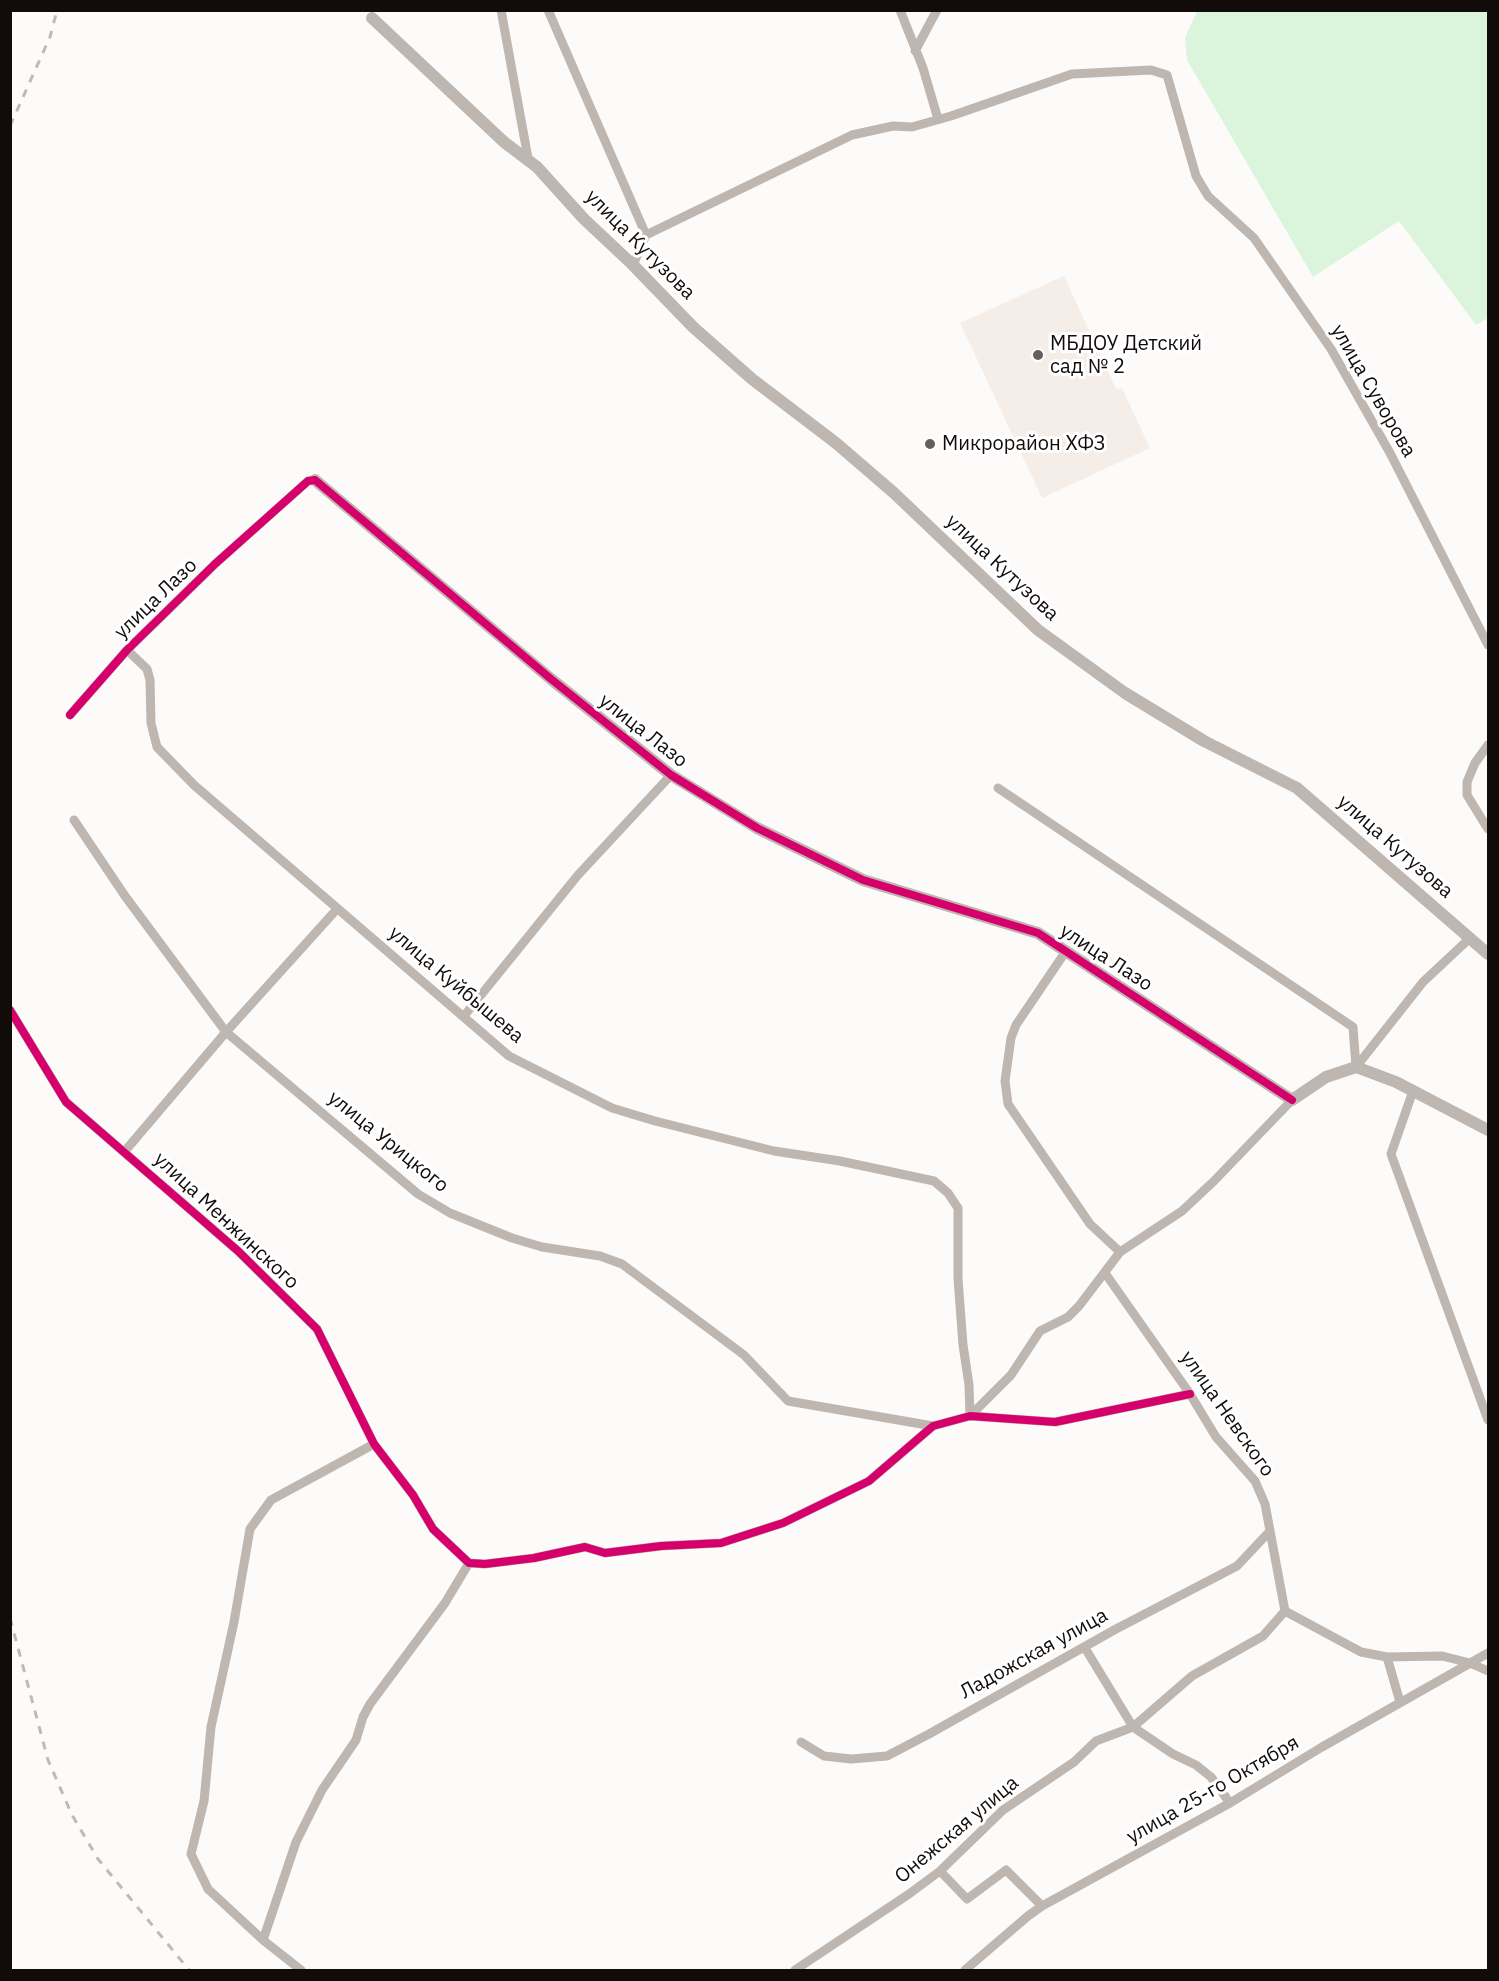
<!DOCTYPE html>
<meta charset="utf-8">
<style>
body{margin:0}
#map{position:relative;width:1499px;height:1981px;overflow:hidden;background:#fdfbfa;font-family:"IBM Plex Sans",sans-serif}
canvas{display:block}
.frame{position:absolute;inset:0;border:12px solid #110c0a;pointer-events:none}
</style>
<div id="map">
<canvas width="1499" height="1981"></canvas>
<div class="frame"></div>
</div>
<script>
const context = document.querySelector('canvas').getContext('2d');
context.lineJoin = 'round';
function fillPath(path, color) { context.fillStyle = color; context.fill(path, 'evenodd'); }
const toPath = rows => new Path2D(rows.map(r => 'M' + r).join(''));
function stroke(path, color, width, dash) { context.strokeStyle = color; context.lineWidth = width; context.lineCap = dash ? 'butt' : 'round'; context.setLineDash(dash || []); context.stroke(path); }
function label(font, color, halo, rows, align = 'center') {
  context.font = font + ' "IBM Plex Sans",sans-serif'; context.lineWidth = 6; context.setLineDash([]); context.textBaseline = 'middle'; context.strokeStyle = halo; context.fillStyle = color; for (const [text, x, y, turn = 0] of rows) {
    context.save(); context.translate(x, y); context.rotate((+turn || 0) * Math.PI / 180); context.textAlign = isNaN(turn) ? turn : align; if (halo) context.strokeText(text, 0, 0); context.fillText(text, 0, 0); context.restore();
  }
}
const built = toPath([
 [1064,276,1116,389,1122,388,1150,448,1042,498,960,323]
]);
const green = toPath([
 [1197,11,1488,11,1488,318,1476,325,1399,221,1313,277,1187,60,1185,38]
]);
const minor = toPath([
 [501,10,528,158],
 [548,10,646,235,633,265],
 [900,10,923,68,938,119],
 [915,51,937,10],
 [646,235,852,135,893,126,912,127,951,116,1072,74,1151,70,1167,75,1196,176,1208,196,1254,238,1331,349,1390,453,1488,645],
 [127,650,147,669,150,680,151,723,157,747,194,785,509,1056,612,1108,655,1121,774,1151,840,1161,934,1181,948,1193,958,1208,958,1279,963,1345,969,1385,970,1416],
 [70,715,127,650,215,564,308,481,315,480],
 [1488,745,1475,763,1467,782,1467,795,1488,829],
 [998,788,1353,1027,1356,1067],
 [74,820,125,896,226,1032,418,1194,450,1213,512,1238,542,1247,600,1256,622,1264,744,1355,788,1401,933,1426],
 [1066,951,1016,1025,1011,1038,1005,1081,1008,1104,1090,1224,1120,1252],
 [10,1010,66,1102,238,1251,317,1329,374,1444,413,1495,433,1529,469,1563,485,1564,534,1558,585,1547,605,1553,661,1546,721,1543,783,1523,869,1481,933,1426,970,1416,1055,1422,1190,1394],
 [464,1016,578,875,671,775],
 [1356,1067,1423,982,1470,938],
 [1413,1091,1391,1154,1488,1420],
 [125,1151,226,1032,337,909],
 [1105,1273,1190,1394,1216,1437,1255,1481,1265,1504,1285,1611,1361,1652,1387,1657,1442,1656,1470,1663,1488,1671],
 [970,1416,1011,1375,1040,1331,1068,1317,1079,1306,1120,1252,1182,1211,1214,1181,1292,1100],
 [1085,1648,1133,1727,1173,1754,1196,1765,1211,1777,1230,1803],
 [1387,1657,1400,1702],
 [801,1742,824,1756,851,1759,887,1756,929,1734,1116,1629,1237,1566,1270,1531],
 [940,1871,967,1899,1006,1870,1042,1906],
 [263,1940,296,1842,322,1790,356,1740,363,1717,370,1704,445,1603,469,1563],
 [301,1970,263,1940,208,1889,191,1854,204,1801,211,1727,234,1622,250,1529,271,1500,374,1444],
 [795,1970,909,1894,940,1871,1003,1810,1074,1762,1096,1741,1133,1727,1192,1676,1263,1636,1285,1611],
 [965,1970,1028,1916,1042,1906,1230,1803,1322,1747,1488,1653]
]);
const tertiary = toPath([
 [372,18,504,142,537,167,584,219,633,265,693,327,752,379,836,443,894,493,1038,630,1125,693,1204,741,1297,788,1488,954],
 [315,480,551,679,671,775,757,828,863,880,1038,933,1292,1100,1326,1077,1356,1067,1396,1082,1488,1130]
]);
const rail = toPath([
 [10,126,50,37,57,10],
 [10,1618,48,1760,72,1815,98,1859,189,1970]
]);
const cycleway = toPath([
 [70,715,127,650,215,564,308,481,315,480,551,679,671,775,757,828,863,880,1038,933,1292,1100],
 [10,1010,66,1102,238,1251,317,1329,374,1444,413,1495,433,1529,469,1563,485,1564,534,1558,585,1547,605,1553,661,1546,721,1543,783,1523,869,1481,933,1426,970,1416,1055,1422,1190,1394]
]);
const markers = [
 [1038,355,6,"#64605e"],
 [930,444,6,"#64605e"]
];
const streetNames = [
 ["улица Кутузова",640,245,45],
 ["улица Суворова",1373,391,60],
 ["улица Кутузова",1002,568,43],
 ["улица Лазо",156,599,-44],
 ["улица Лазо",643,731,38],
 ["улица Кутузова",1395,847,41],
 ["улица Лазо",1106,958,33],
 ["улица Куйбышева",456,985,40],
 ["улица Урицкого",388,1142,39],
 ["улица Менжинского",226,1221,43],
 ["улица Невского",1227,1414,55],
 ["Ладожская улица",1034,1654,-29],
 ["улица 25-го Октября",1213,1790,-30],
 ["Онежская улица",957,1830,-40]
];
const poiNames = [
 ["МБДОУ Детский",1050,344],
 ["сад № 2",1050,367],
 ["Микрорайон ХФЗ",942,444]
];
fillPath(built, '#f5ede8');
fillPath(green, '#dbf5dc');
stroke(minor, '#beb6b0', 9);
stroke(tertiary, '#beb6b0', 12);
stroke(rail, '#bfbab8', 3, [8, 8]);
stroke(cycleway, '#d6006c', 8);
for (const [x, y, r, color] of markers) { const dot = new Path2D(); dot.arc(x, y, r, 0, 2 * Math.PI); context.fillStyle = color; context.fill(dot); stroke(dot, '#fff', 2); }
label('20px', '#110c0a', '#fff', streetNames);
label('20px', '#110c0a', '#fff', poiNames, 'left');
</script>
